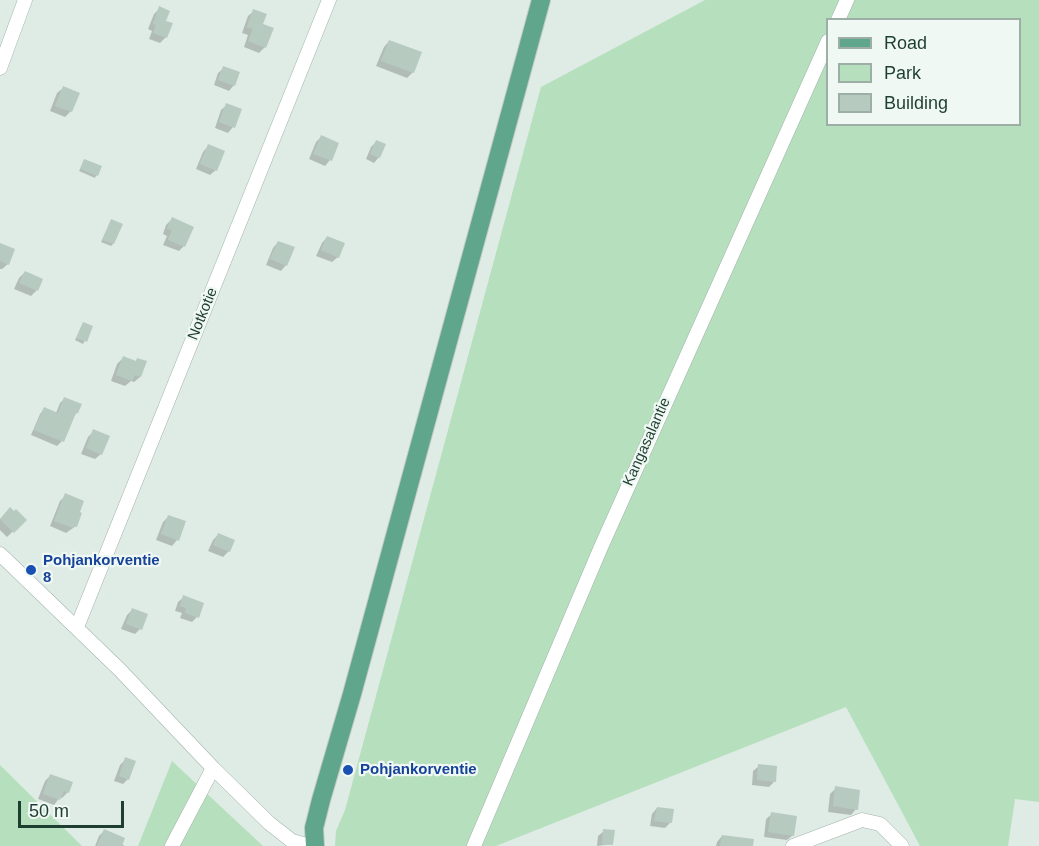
<!DOCTYPE html>
<style>
body{margin:0}
#map{position:relative;width:1039px;height:846px;overflow:hidden;background:#dfece5;font-family:Helvetica,sans-serif}
canvas{display:block}
.legend{position:absolute;left:826px;top:18px;width:195px;height:108px;box-sizing:border-box;background:#f0f8f3;border:2px solid #9caea6;margin:0;padding:8px 10px;list-style:none;font-size:18px;color:#1f3e32}
.legend li{display:flex;align-items:center;gap:12px;height:30px}
.legend b{width:30px;border:2px solid #9caea6}
.scale{position:absolute;left:18px;top:801px;width:106px;height:27px;box-sizing:border-box;border:3px solid #1f3e32;border-top:0;padding-left:8px;font-size:18px;line-height:21px;white-space:nowrap;color:#1f3e32;-webkit-text-stroke:4px #f0f8f3;paint-order:stroke}
</style>
<div id="map">
<canvas width="1039" height="846"></canvas>
<ul class="legend">
<li><b style="height:8px;background:#60a68c"></b>Road</li>
<li><b style="height:16px;background:#b6dfbd"></b>Park</li>
<li><b style="height:16px;background:#b7cac0"></b>Building</li>
</ul>
<div class="scale">50 m</div>
</div>
<script>
const context = document.querySelector('canvas').getContext('2d');
context.lineJoin = 'round';
function fillPath(path, color) { context.fillStyle = color; context.fill(path, 'evenodd'); }
const toPath = rows => new Path2D(rows.map(r => 'M' + r).join(''));
function stroke(path, color, width, dash) { context.strokeStyle = color; context.lineWidth = width; context.lineCap = dash ? 'butt' : 'round'; context.setLineDash(dash || []); context.stroke(path); }
function label(font, color, halo, rows, align = 'center') {
  context.font = font + ' Helvetica,sans-serif'; context.lineWidth = 4.5; context.setLineDash([]); context.textBaseline = 'middle'; context.strokeStyle = halo; context.fillStyle = color; for (const [text, x, y, turn = 0] of rows) {
    context.save(); context.translate(x, y); context.rotate((+turn || 0) * Math.PI / 180); context.textAlign = isNaN(turn) ? turn : align; if (halo) context.strokeText(text, 0, 0); context.fillText(text, 0, 0); context.restore();
  }
}
const green = toPath([
 [705,0,845,0,836,19,828,20,828,124,1020,124,1020,20,840,19,848,0,1039,0,1039,802,1015,799,1008,846,920,846,846,707,496,846,335,846,336,831,345,810,541,87],
 [172,761,263,846,138,846],
 [0,765,82,846,0,846]
]);
const shadow = toPath([
 [160,8,164,22,166,37,160,43,149,39,152,31,148,29,154,14],
 [254,11,261,25,265,47,259,53,244,47,248,35,242,33,248,16],
 [389,41,413,72,407,78,376,66,384,47],
 [224,68,234,85,229,91,214,85,218,73],
 [63,88,71,111,65,117,50,111,57,93],
 [227,105,233,127,228,133,215,128,221,110],
 [321,137,330,160,325,166,309,159,316,142],
 [376,142,379,157,374,163,366,159,371,147],
 [208,146,216,170,210,175,196,169,203,152],
 [84,161,100,167,95,178,79,171],
 [172,219,184,246,179,251,163,245,167,236,163,234,166,225],
 [111,221,113,244,111,246,101,242],
 [327,237,338,257,332,262,316,256,322,243],
 [278,242,286,265,281,271,266,265,273,248],
 [0,247,8,264,2,269,0,269],
 [25,272,41,280,36,291,31,296,14,289,19,278],
 [83,324,91,327,83,344,75,340],
 [123,358,134,363,138,359,145,362,140,377,134,382,131,381,125,386,111,381,117,364],
 [65,398,77,413,72,417,62,441,57,446,31,435,40,414,44,409,56,413,60,403],
 [94,431,101,454,95,459,81,454,88,437],
 [66,495,76,526,66,533,50,526,60,501],
 [10,509,25,520,7,537,0,530,0,519],
 [169,516,177,540,172,546,156,540,163,522],
 [218,535,229,551,223,557,208,551,213,540],
 [184,597,197,617,192,622,180,618,182,613,175,611,178,602],
 [132,610,140,629,135,634,121,629,127,615],
 [126,759,128,779,123,784,114,781,120,765],
 [759,766,774,782,769,787,752,785,753,771],
 [51,775,68,792,62,798,60,797,54,805,38,799,45,781],
 [836,788,856,809,851,815,828,812,830,794],
 [657,808,670,823,665,828,650,826,652,814],
 [772,814,793,835,787,840,764,837,766,819],
 [104,831,121,844,125,846,95,846,99,836],
 [604,831,612,844,597,846,598,836],
 [722,836,741,846,716,846,717,842]
]);
const building = toPath([
 [159,6,170,11,166,21,173,23,167,38,153,33,156,25,153,24],
 [253,9,267,14,263,24,274,28,266,48,248,41,253,29,247,27],
 [389,40,422,52,414,73,381,61],
 [223,66,240,72,235,86,218,80],
 [63,86,80,93,72,112,55,106],
 [226,103,242,109,235,128,219,122],
 [321,135,339,143,332,161,313,154],
 [376,140,386,144,380,158,370,154],
 [208,144,225,151,217,171,200,164],
 [84,159,102,166,98,176,80,169],
 [172,217,194,227,185,247,168,240,172,230,167,228],
 [111,219,123,224,114,244,102,240],
 [327,236,345,243,339,258,321,250],
 [278,241,295,247,287,266,270,259],
 [0,243,15,249,9,265,0,261],
 [25,271,43,279,38,291,19,283],
 [83,322,93,326,87,342,76,338],
 [123,356,136,361,137,358,147,361,141,377,135,375,132,381,116,375],
 [64,397,82,404,78,413,76,413,64,442,34,430,44,407,58,413],
 [93,429,110,436,102,455,86,448],
 [65,493,84,501,80,512,82,513,77,527,74,526,73,528,54,521],
 [10,507,14,511,16,509,27,520,14,533,0,519],
 [168,515,186,521,179,541,161,534],
 [218,533,235,540,230,552,213,545],
 [183,595,204,603,199,618,185,613,186,608,180,606],
 [132,608,148,614,142,630,126,624],
 [125,757,136,761,129,780,119,776],
 [758,764,777,766,776,782,757,780],
 [50,774,73,782,69,793,64,791,60,800,43,794],
 [835,786,860,790,858,810,833,806],
 [657,807,674,809,672,823,654,821],
 [771,812,797,816,794,836,768,832],
 [104,829,125,838,122,846,97,846],
 [603,829,615,830,613,845,602,844],
 [722,835,754,839,753,846,720,846]
]);
const minor = toPath([
 [838,20,847,0],
 [0,68,25,0],
 [0,554,120,670,213,768,269,823,292,841,310,846],
 [77,627,329,0],
 [172,846,213,768],
 [474,846,601,547,828,41],
 [793,846,862,820,880,824,902,846]
]);
const major = toPath([
 [315,846,314,828,321,800,352,694,541,0]
]);
const markers = [
 [31,570,6,"#1a4fb4"],
 [348,770,6,"#1a4fb4"]
];
const streetNames = [
 ["Notkotie",203,314,-68],
 ["Kangasalantie",647,442,-66]
];
const transitNames = [
 ["Pohjankorventie",43,561],
 ["8",43,578],
 ["Pohjankorventie",360,770]
];
fillPath(green, '#b6dfbd');
fillPath(shadow, '#0003');
fillPath(building, '#b7cac0');
stroke(minor, '#a2b4ac', 15);
stroke(major, '#c0c9c6', 20);
stroke(minor, '#fff', 14);
stroke(major, '#60a68c', 18);
for (const [x, y, r, color] of markers) { const dot = new Path2D(); dot.arc(x, y, r, 0, 2 * Math.PI); context.fillStyle = color; context.fill(dot); stroke(dot, '#f0f8f3', 2); }
label('15px', '#1f3e32', '#f0f8f3', streetNames);
label('bold 15px', '#164399', '#f0f8f3', transitNames, 'left');
</script>
